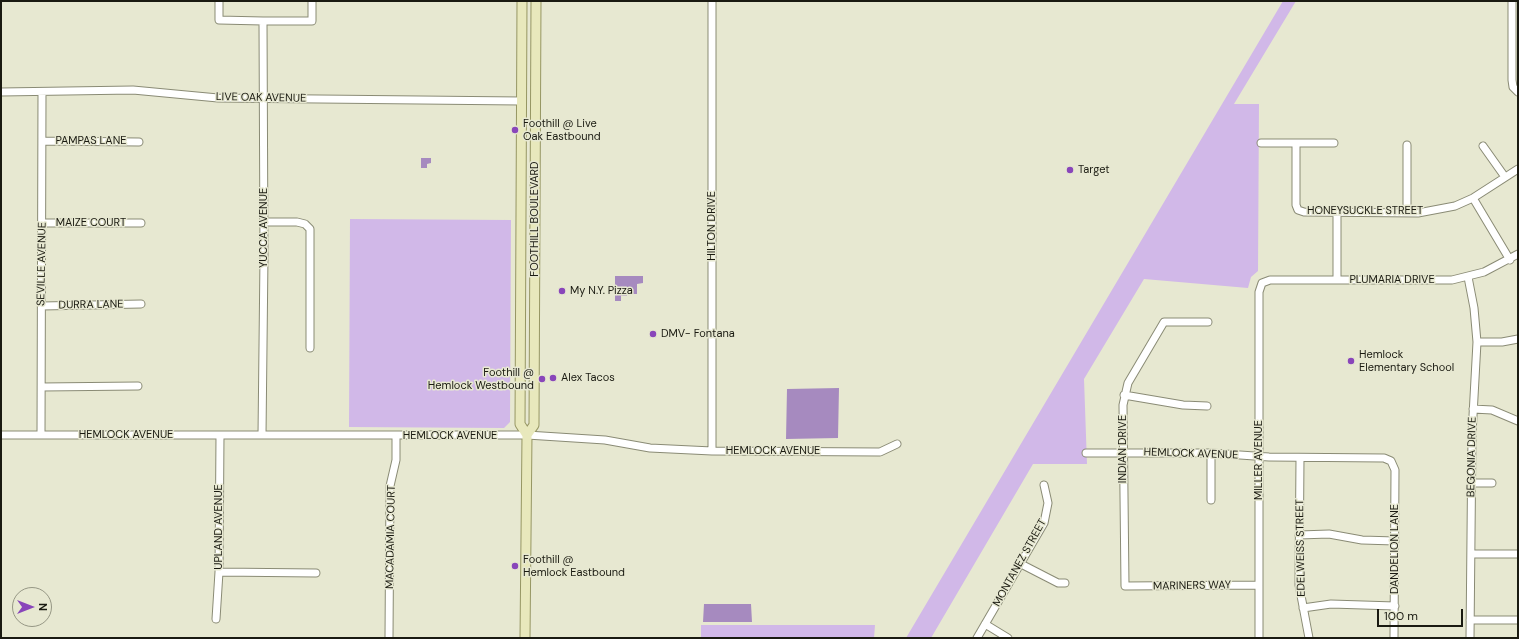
<!DOCTYPE html>
<style>
body{margin:0}
#map{position:relative;width:1519px;height:639px;overflow:hidden;background:#e7e8d1;font-family:"DM Sans",sans-serif}
canvas{display:block}
.frame{position:absolute;inset:0;border:2px solid #1a1a11;pointer-events:none}
.north{position:absolute;left:12px;top:587px;width:40px;height:40px;box-sizing:border-box;background:#e7e8d1;border:1px solid #959684;border-radius:50%;rotate:90deg;font-size:11px;font-weight:700;line-height:16px;text-align:center;color:#1a1a11}
.north::after{content:'';display:block;margin:auto;width:14px;height:18px;background:#8946ba;clip-path:polygon(50% 0,100% 100%,50% 72%,0 100%)}
.scale{position:absolute;left:1377px;top:609px;width:86px;height:18px;box-sizing:border-box;border:2px solid #1a1a11;border-top:0;padding-left:5px;font-size:12px;line-height:14px;white-space:nowrap;color:#1a1a11;-webkit-text-stroke:3px #e7e8d1;paint-order:stroke}
</style>
<div id="map">
<canvas width="1519" height="639"></canvas>
<div class="frame"></div>
<div class="north">N</div>
<div class="scale">100 m</div>
</div>
<script>
const context = document.querySelector('canvas').getContext('2d');
context.lineJoin = 'round';
function fillPath(path, color) { context.fillStyle = color; context.fill(path, 'evenodd'); }
const toPath = rows => new Path2D(rows.map(r => 'M' + r).join(''));
function stroke(path, color, width, dash) { context.strokeStyle = color; context.lineWidth = width; context.lineCap = dash ? 'butt' : 'round'; context.setLineDash(dash || []); context.stroke(path); }
function label(font, color, halo, rows, align = 'center') {
  context.font = font + ' "DM Sans",sans-serif'; context.lineWidth = 3; context.setLineDash([]); context.textBaseline = 'middle'; context.strokeStyle = halo; context.fillStyle = color; for (const [text, x, y, turn = 0] of rows) {
    context.save(); context.translate(x, y); context.rotate((+turn || 0) * Math.PI / 180); context.textAlign = isNaN(turn) ? turn : align; if (halo) context.strokeText(text, 0, 0); context.fillText(text, 0, 0); context.restore();
  }
}
const green = toPath([
 [1283,1,1296,1,1234,104,1259,104,1258,271,1251,277,1248,288,1144,279,1084,379,1087,464,1033,464,931,638,906,638],
 [350,219,511,220,510,422,504,428,349,427],
 [701,625,875,625,874,638,701,638]
]);
const water = toPath([
 [421,158,431,158,431,163,427,164,427,168,421,168],
 [615,276,643,276,643,283,637,284,637,294,627,294,627,296,621,296,621,301,615,301],
 [839,388,838,438,786,439,787,389],
 [704,604,751,604,752,622,703,622]
]);
const minor = toPath([
 [219,1,219,20,263,21,312,21,312,1],
 [1512,1,1512,80,1513,87,1518,92],
 [1,92,133,90,218,98,521,101],
 [42,141,139,142],
 [1261,143,1334,143],
 [1296,143,1296,205,1298,210,1304,212,1418,213,1455,206,1473,198,1518,169],
 [1407,145,1407,213],
 [1483,146,1505,177],
 [1473,198,1510,260],
 [264,222,297,222,305,224,310,229,310,348],
 [42,223,141,223],
 [1468,277,1474,308,1477,342,1472,434,1470,638],
 [1337,280,1337,212],
 [42,306,141,304],
 [1208,322,1164,322,1128,383,1123,405,1125,586,1259,585],
 [1477,342,1502,342,1518,339],
 [42,387,138,386],
 [1124,395,1183,405,1207,406],
 [1473,409,1492,410,1518,421],
 [1,435,527,435,605,440,650,448,712,451,880,452,897,444],
 [41,435,42,92],
 [262,435,264,256,263,21],
 [712,451,712,1],
 [1086,453,1211,453,1269,457,1384,458,1391,461,1395,470,1394,638],
 [1300,458,1299,585,1309,638],
 [1472,483,1492,483],
 [1211,500,1211,453],
 [1299,535,1329,534,1362,540,1395,541],
 [1472,554,1518,554],
 [1021,564,1058,583,1065,583],
 [219,572,316,573],
 [1303,608,1331,604,1395,606],
 [216,619,219,572,220,435],
 [1470,620,1518,620],
 [985,624,1008,638],
 [389,638,390,486,396,460,396,436],
 [977,638,1044,523,1048,503,1044,485],
 [1259,638,1259,292,1262,283,1270,280,1452,280,1484,272,1518,254]
]);
const major = toPath([
 [522,1,520,424,527,435],
 [525,638,527,435,534,425,536,1]
]);
const markers = [
 [515,130,4,"#8946ba"],
 [1070,170,4,"#8946ba"],
 [562,291,4,"#8946ba"],
 [653,334,4,"#8946ba"],
 [1351,361,4,"#8946ba"],
 [553,378,4,"#8946ba"],
 [542,379,4,"#8946ba"],
 [515,566,4,"#8946ba"]
];
const streetNames = [
 ["LIVE OAK AVENUE",261,98,1],
 ["PAMPAS LANE",91,141],
 ["HONEYSUCKLE STREET",1365,211],
 ["FOOTHILL BOULEVARD",535,219,-90],
 ["MAIZE COURT",91,223],
 ["HILTON DRIVE",712,226,-90],
 ["YUCCA AVENUE",264,228,-90],
 ["SEVILLE AVENUE",42,264,-89],
 ["PLUMARIA DRIVE",1392,280],
 ["DURRA LANE",91,305,-1],
 ["HEMLOCK AVENUE",126,435],
 ["HEMLOCK AVENUE",450,436],
 ["INDIAN DRIVE",1123,449,-90],
 ["HEMLOCK AVENUE",773,451],
 ["HEMLOCK AVENUE",1191,454,2],
 ["BEGONIA DRIVE",1472,457,-89],
 ["MILLER AVENUE",1259,460,-90],
 ["UPLAND AVENUE",219,527,-90],
 ["MACADAMIA COURT",391,537,-89],
 ["EDELWEISS STREET",1301,548,-91],
 ["DANDELION LANE",1395,549,-90],
 ["MONTANEZ STREET",1020,563,-61],
 ["MARINERS WAY",1192,586,-1]
];
const poiNames = [
 ["Foothill @ Live",523,124],
 ["Oak Eastbound",523,137],
 ["Target",1078,170],
 ["My N.Y. Pizza",570,291],
 ["DMV- Fontana",661,334],
 ["Hemlock",1359,355],
 ["Elementary School",1359,368],
 ["Foothill @",534,373,"right"],
 ["Hemlock Westbound",534,386,"right"],
 ["Alex Tacos",561,378],
 ["Foothill @",523,560],
 ["Hemlock Eastbound",523,573]
];
fillPath(green, '#d1b8e8');
fillPath(water, '#a68abf');
stroke(minor, '#8a8b75', 9);
stroke(major, '#969663', 11);
stroke(minor, '#fff', 7);
stroke(major, '#e8e8bc', 9);
for (const [x, y, r, color] of markers) { const dot = new Path2D(); dot.arc(x, y, r, 0, 2 * Math.PI); context.fillStyle = color; context.fill(dot); stroke(dot, '#e7e8d1', 1.5); }
label('11px', '#1a1a11', '#e7e8d1', streetNames);
label('11px', '#1a1a11', '#e7e8d1', poiNames, 'left');
</script>
